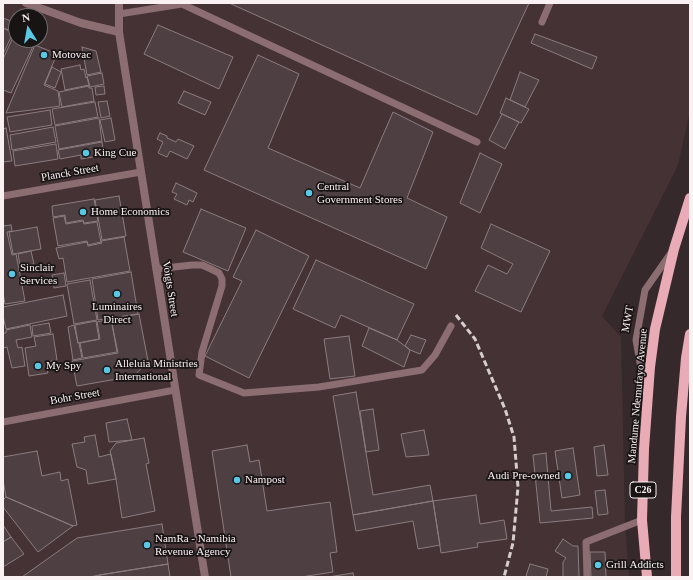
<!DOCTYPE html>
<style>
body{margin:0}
#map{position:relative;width:693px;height:580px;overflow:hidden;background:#36292b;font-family:Georgia,serif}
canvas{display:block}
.frame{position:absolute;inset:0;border:4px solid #faf1f3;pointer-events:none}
.north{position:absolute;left:8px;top:8px;width:40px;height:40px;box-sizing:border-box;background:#191414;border:1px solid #736c6d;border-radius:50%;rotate:349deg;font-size:11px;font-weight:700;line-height:16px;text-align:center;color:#faf1f3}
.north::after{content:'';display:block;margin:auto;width:14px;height:18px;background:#59c8e5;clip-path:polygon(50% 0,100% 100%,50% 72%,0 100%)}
</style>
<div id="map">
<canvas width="693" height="580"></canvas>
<div class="frame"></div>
<div class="north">N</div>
</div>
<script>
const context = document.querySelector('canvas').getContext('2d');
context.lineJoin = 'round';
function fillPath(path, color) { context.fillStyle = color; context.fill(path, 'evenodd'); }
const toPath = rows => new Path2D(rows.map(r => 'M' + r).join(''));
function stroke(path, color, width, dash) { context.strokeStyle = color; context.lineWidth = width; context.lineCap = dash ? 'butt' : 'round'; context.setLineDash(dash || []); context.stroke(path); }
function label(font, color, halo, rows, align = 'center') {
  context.font = font + ' Georgia,serif'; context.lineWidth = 3.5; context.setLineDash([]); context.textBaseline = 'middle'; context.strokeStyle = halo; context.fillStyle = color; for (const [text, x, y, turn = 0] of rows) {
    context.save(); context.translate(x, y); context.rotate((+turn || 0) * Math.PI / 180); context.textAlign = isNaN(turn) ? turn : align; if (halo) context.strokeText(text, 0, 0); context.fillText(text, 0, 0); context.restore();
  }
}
const built = toPath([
 [3,3,690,3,690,111,678,165,602,316,621,337,625,524,629,577,3,577],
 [16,16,40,16,40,40,16,40]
]);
const building = toPath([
 [229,3,529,3,477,115,229,3],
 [3,18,16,23,12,31,3,28,3,18],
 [158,25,233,57,219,89,144,54,158,25],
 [3,28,13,33,3,54,3,28],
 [16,31,16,40,36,40,11,93,3,90,3,59,16,31],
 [535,34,597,57,592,69,531,43,535,34],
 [35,45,57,54,44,85,58,91,60,106,32,110,6,113,35,45],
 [82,47,96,51,101,72,87,75,82,47],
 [258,55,299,74,268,148,360,188,393,112,433,132,407,198,447,217,426,269,204,170,258,55],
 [80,65,81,70,84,69,86,78,87,77,89,85,65,90,61,69,80,65],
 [52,67,61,72,55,88,45,84,52,67],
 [520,72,539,80,525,107,510,100,520,72],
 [102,73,104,84,90,87,87,76,102,73],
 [89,86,89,88,92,88,94,101,62,107,59,92,89,86],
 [104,86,105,94,96,95,95,87,104,86],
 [184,91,211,102,205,115,178,103,184,91],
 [506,98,529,109,521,123,500,113,506,98],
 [107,101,110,116,101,118,98,102,107,101],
 [95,102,98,117,55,125,52,109,95,102],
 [50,110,52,125,10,132,7,117,50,110],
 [502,114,519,122,505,149,489,140,502,114],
 [99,118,102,141,59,149,55,126,99,118],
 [111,118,115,140,105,142,100,120,111,118],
 [53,127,56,142,12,150,10,135,53,127],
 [6,128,12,161,3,162,3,129,6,128],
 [160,133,167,136,167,138,176,142,178,139,194,146,187,159,170,151,167,157,158,153,163,142,157,139,160,133],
 [102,142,104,155,81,159,81,155,60,159,58,150,102,142],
 [56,144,58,159,15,166,13,151,56,144],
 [480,153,502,164,480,213,460,203,480,153],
 [176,183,197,193,193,202,189,200,187,205,174,199,177,194,172,192,176,183],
 [119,196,126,236,102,240,95,200,119,196],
 [94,199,98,221,84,223,83,220,66,223,65,215,53,217,52,206,94,199],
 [201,209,246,228,228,271,183,252,201,209],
 [64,216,66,224,83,221,84,224,97,222,101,242,88,245,87,241,58,246,53,218,64,216],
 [491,224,550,251,521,312,475,291,488,265,507,274,513,264,481,248,491,224],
 [11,225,12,231,7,232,12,255,16,254,25,301,5,304,3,293,3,226,11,225],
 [37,227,41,249,13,254,9,232,37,227],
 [256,230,309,256,249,378,205,356,242,281,233,277,256,230],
 [124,237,130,271,67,282,63,258,59,259,56,248,87,242,88,246,102,243,101,241,124,237],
 [31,251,34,264,20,266,18,254,31,251],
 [316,260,414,304,397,340,341,315,335,328,293,309,316,260],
 [131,272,138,314,98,320,92,279,131,272],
 [64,273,66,286,54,288,52,275,64,273],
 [90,280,97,320,74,324,67,284,90,280],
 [63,295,67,316,6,329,3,316,3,307,63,295],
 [139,314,148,361,134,376,77,386,72,361,118,353,111,319,139,314],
 [111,319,117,352,83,358,80,343,100,339,97,322,111,319],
 [96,321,99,339,78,343,75,325,96,321],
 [49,323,51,333,33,336,32,326,49,323],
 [30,325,32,337,16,340,18,348,22,347,25,366,12,368,7,347,3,348,3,333,6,333,6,330,30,325],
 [74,325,78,343,79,343,82,358,73,360,68,327,74,325],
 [369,328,397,340,410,350,404,367,362,346,369,328],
 [53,334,57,360,46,362,48,373,29,376,25,348,36,346,34,337,53,334],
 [411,335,426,340,420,354,410,350,405,346,411,335],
 [349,336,355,376,330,379,324,339,349,336],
 [356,392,373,495,430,485,433,501,353,515,333,396,356,392],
 [373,409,379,450,366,452,360,411,373,409],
 [127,419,132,440,109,442,106,423,127,419],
 [424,430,429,455,406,457,401,434,424,430],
 [95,435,99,457,111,454,116,479,88,484,86,470,77,467,72,444,85,442,84,437,95,435],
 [144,438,149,463,146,464,155,511,122,518,116,479,110,451,116,443,144,438],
 [247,445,250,462,259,460,267,511,330,502,337,552,330,553,333,572,301,577,231,577,212,451,247,445],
 [604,445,608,475,597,476,594,447,604,445],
 [573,448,580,495,562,498,555,451,573,448],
 [37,451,42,476,60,472,61,481,68,479,77,525,73,526,6,497,3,480,3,457,37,451],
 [546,453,551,511,592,507,593,518,540,523,533,455,546,453],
 [605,490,608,514,598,515,595,491,605,490],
 [476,495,480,524,504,520,507,539,477,543,478,547,441,553,433,501,476,495],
 [6,497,73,526,38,552,3,507,3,500,6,497],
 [433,501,440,545,418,549,413,521,356,531,353,515,433,501],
 [162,524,168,564,94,576,92,577,22,577,77,538,162,524],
 [3,525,11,537,3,542,3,525],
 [11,537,24,554,3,567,3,542,11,537],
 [563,539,573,546,578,546,579,577,563,577,563,562,566,558,555,551,563,539],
 [590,552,605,552,606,577,591,577,590,552],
 [168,564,170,577,99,577,99,575,168,564],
 [530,564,548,569,546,577,530,577,526,576,530,564],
 [353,573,354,577,328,577,353,573]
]);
const service = toPath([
 [119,14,182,4,477,142],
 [542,22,550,3],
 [3,196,141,172],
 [156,269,192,265,202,265,211,269,219,273,222,279,222,286,202,352,199,375,244,393,319,387,422,370,435,355,451,326],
 [645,391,636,340,645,290,671,253],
 [3,422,175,390],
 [587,577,586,542,642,520]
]);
const minor = toPath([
 [26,3,81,23,119,32],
 [119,3,119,32,205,577]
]);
const primary = toPath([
 [647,577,642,520,644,449,650,367,655,329,674,249,690,198],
 [676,577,676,517,681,417,686,358,690,334]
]);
const rail = toPath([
 [456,315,475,339,505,409,514,437,518,487,513,543,504,577]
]);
const markers = [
 [44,55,4,"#59c8e5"],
 [86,153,4,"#59c8e5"],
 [309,193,4,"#59c8e5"],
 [83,212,4,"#59c8e5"],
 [12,274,4,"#59c8e5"],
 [117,294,4,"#59c8e5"],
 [38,366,4,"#59c8e5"],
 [107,370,4,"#59c8e5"],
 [568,476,4,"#59c8e5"],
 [237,480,4,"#59c8e5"],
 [147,545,4,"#59c8e5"],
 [598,565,4,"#59c8e5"]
];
const shields = [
 [643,490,26]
];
const shieldNames = [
 ["C26",643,490]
];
const poiNames = [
 ["Motovac",52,55],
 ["King Cue",94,153],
 ["Central",317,187],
 ["Government Stores",317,200],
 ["Home Economics",91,212],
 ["Sinclair",20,268],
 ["Services",20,281],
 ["Luminaires",117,307,"center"],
 ["Direct",117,320,"center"],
 ["Alleluia Ministries",115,364],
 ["International",115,377],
 ["My Spy",46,366],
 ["Audi Pre-owned",560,476,"right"],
 ["Nampost",245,480],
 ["NamRa - Namibia",155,539],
 ["Revenue Agency",155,552],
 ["Grill Addicts",606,565]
];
const streetNames = [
 ["Planck Street",70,173,-10],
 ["Voigts Street",170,289,81],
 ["MWT",628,319,-80],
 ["Mandume Ndemufayo Avenue",638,396,-85],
 ["Bohr Street",75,397,-10]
];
fillPath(built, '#453235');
fillPath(building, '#4d3f42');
stroke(building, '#8b7c7f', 1);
stroke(service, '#8b6d72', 7);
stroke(minor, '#8b6d72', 8);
stroke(primary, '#e9acb6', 10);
stroke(rail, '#d6cdcf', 3, [6, 3]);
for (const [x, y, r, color] of markers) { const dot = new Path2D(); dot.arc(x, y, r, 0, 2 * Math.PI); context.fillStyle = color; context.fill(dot); stroke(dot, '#191414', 1.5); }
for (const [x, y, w] of shields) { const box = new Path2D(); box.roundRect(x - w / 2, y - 8, w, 16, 3); context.fillStyle = '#191414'; context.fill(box); stroke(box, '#faf1f3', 1); }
label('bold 10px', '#faf1f3', null, shieldNames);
label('11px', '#faf1f3', '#191414', poiNames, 'left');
label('11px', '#faf1f3', '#191414', streetNames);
</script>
